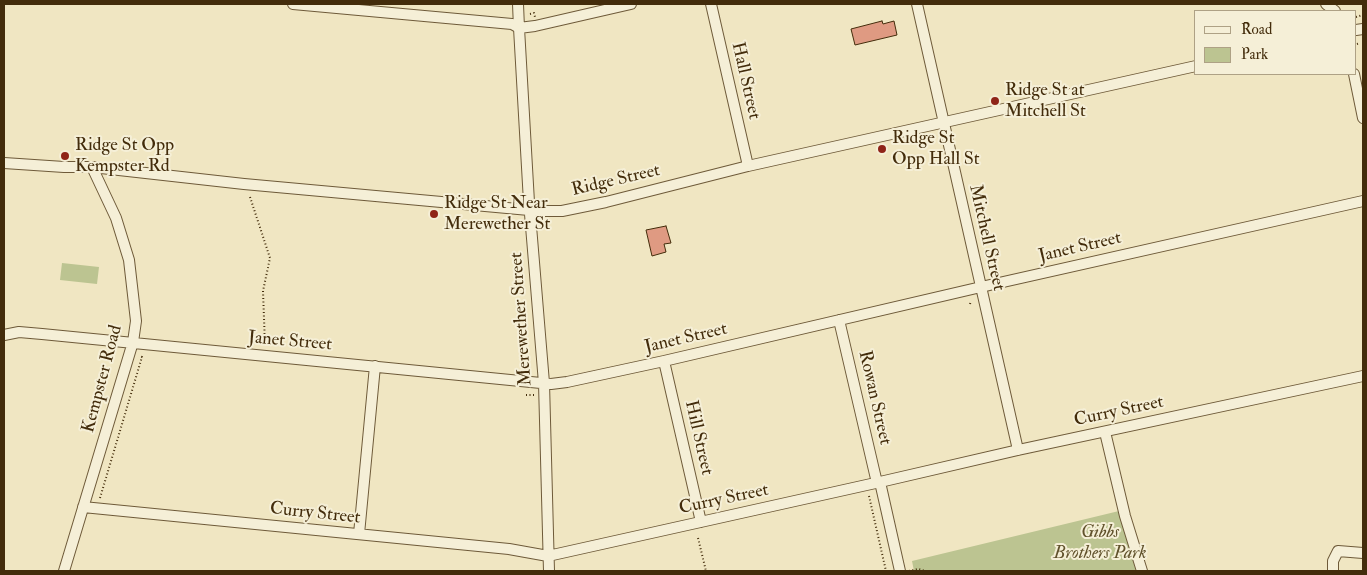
<!DOCTYPE html>
<style>
body{margin:0}
#map{position:relative;width:1367px;height:575px;overflow:hidden;background:#f0e6c2;font-family:"IM FELL Double Pica",serif}
canvas{display:block}
.frame{position:absolute;inset:0;border:5px solid #432c0b;pointer-events:none}
.legend{position:absolute;left:1194px;top:10px;width:162px;height:65px;box-sizing:border-box;background:#f5efd7;border:1px solid #aea185;margin:0;padding:6px 9px;list-style:none;font-size:15px;color:#432c0b}
.legend li{display:flex;align-items:center;gap:10px;height:25px}
.legend b{width:25px;border:1px solid #aea185}
</style>
<div id="map">
<canvas width="1367" height="575"></canvas>
<div class="frame"></div>
<ul class="legend">
<li><b style="height:6px;background:#f5efd7"></b>Road</li>
<li><b style="height:14px;background:#bcc491"></b>Park</li>
</ul>
</div>
<script>
const context = document.querySelector('canvas').getContext('2d');
context.lineJoin = 'round';
function fillPath(path, color) { context.fillStyle = color; context.fill(path, 'evenodd'); }
const toPath = rows => new Path2D(rows.map(r => 'M' + r).join(''));
function stroke(path, color, width, dash) { context.strokeStyle = color; context.lineWidth = width; context.lineCap = dash ? 'butt' : 'round'; context.setLineDash(dash || []); context.stroke(path); }
function label(font, color, halo, rows, align = 'center') {
  context.font = font + ' "IM FELL Double Pica",serif'; context.lineWidth = 4; context.setLineDash([]); context.textBaseline = 'middle'; context.strokeStyle = halo; context.fillStyle = color; for (const [text, x, y, turn = 0] of rows) {
    context.save(); context.translate(x, y); context.rotate((+turn || 0) * Math.PI / 180); context.textAlign = isNaN(turn) ? turn : align; if (halo) context.strokeText(text, 0, 0); context.fillText(text, 0, 0); context.restore();
  }
}
const green = toPath([
 [62,263,99,267,97,284,60,280],
 [1119,511,1136,571,914,571,912,561]
]);
const building = toPath([
 [882,21,883,24,894,21,897,35,855,45,851,29,882,21],
 [666,226,671,243,664,244,666,252,652,256,646,230,666,226]
]);
const path = toPath([
 [698,4,700,4],
 [530,14,534,13,535,17],
 [1356,17,1363,15],
 [1357,44,1360,43],
 [250,197,270,258,263,291,265,345],
 [547,220,548,226],
 [970,304,971,301],
 [526,395,534,395],
 [869,496,886,571],
 [100,498,142,357,139,356],
 [698,538,706,571],
 [909,571,918,569,926,571]
]);
const minor = toPath([
 [293,4,512,24,519,28,535,26,631,4],
 [518,4,519,28,529,202,544,383,549,571],
 [711,4,748,166],
 [917,4,1018,450],
 [1326,4,1335,11],
 [1356,30,1363,29],
 [1354,74,1363,118],
 [4,163,64,167,92,167,244,184,540,211,562,211,606,202,748,166,1196,66],
 [839,320,877,483],
 [4,335,19,332,42,334,551,384,567,382,664,361,981,287,1363,201],
 [664,361,701,522],
 [1105,432,1125,516,1142,571],
 [880,482,900,571],
 [83,507,509,549,548,556,880,482,1018,450,1363,376],
 [359,534,375,366],
 [64,571,133,342,136,321,129,260,116,218,92,167],
 [1333,571,1333,561,1338,551,1363,553]
]);
const markers = [
 [995,101,5,"#8f2418"],
 [882,149,5,"#8f2418"],
 [65,156,5,"#8f2418"],
 [434,214,5,"#8f2418"]
];
const streetNames = [
 ["Hall Street",745,81,77],
 ["Ridge Street",616,181,-13],
 ["Mitchell Street",986,238,77],
 ["Janet Street",1080,248,-13],
 ["Merewether Street",522,319,-94],
 ["Janet Street",686,339,-13],
 ["Janet Street",290,342,5],
 ["Kempster Road",103,379,-75],
 ["Rowan Street",874,398,77],
 ["Curry Street",1119,412,-12],
 ["Hill Street",698,438,77],
 ["Curry Street",724,500,-12],
 ["Curry Street",315,514,6]
];
const poiNames = [
 ["Ridge St at",1005,91],
 ["Mitchell St",1005,112],
 ["Ridge St",892,139],
 ["Opp Hall St",892,160],
 ["Ridge St Opp",75,146],
 ["Kempster Rd",75,167],
 ["Ridge St Near",444,204],
 ["Merewether St",444,225]
];
const parkNames = [
 ["Gibbs",1100,533],
 ["Brothers Park",1100,554]
];
fillPath(green, '#bcc491');
fillPath(building, '#df9a82');
stroke(building, '#432c0b', 1);
stroke(minor, '#6e5a39', 12);
stroke(path, '#432c0b', 2, [1, 2.5]);
stroke(minor, '#f5efd7', 10);
for (const [x, y, r, color] of markers) { const dot = new Path2D(); dot.arc(x, y, r, 0, 2 * Math.PI); context.fillStyle = color; context.fill(dot); stroke(dot, '#f5efd7', 2); }
label('18px', '#432c0b', '#f5efd7', streetNames);
label('18px', '#432c0b', '#f5efd7', poiNames, 'left');
label('italic 18px', '#61522c', '#f5efd7', parkNames);
</script>
